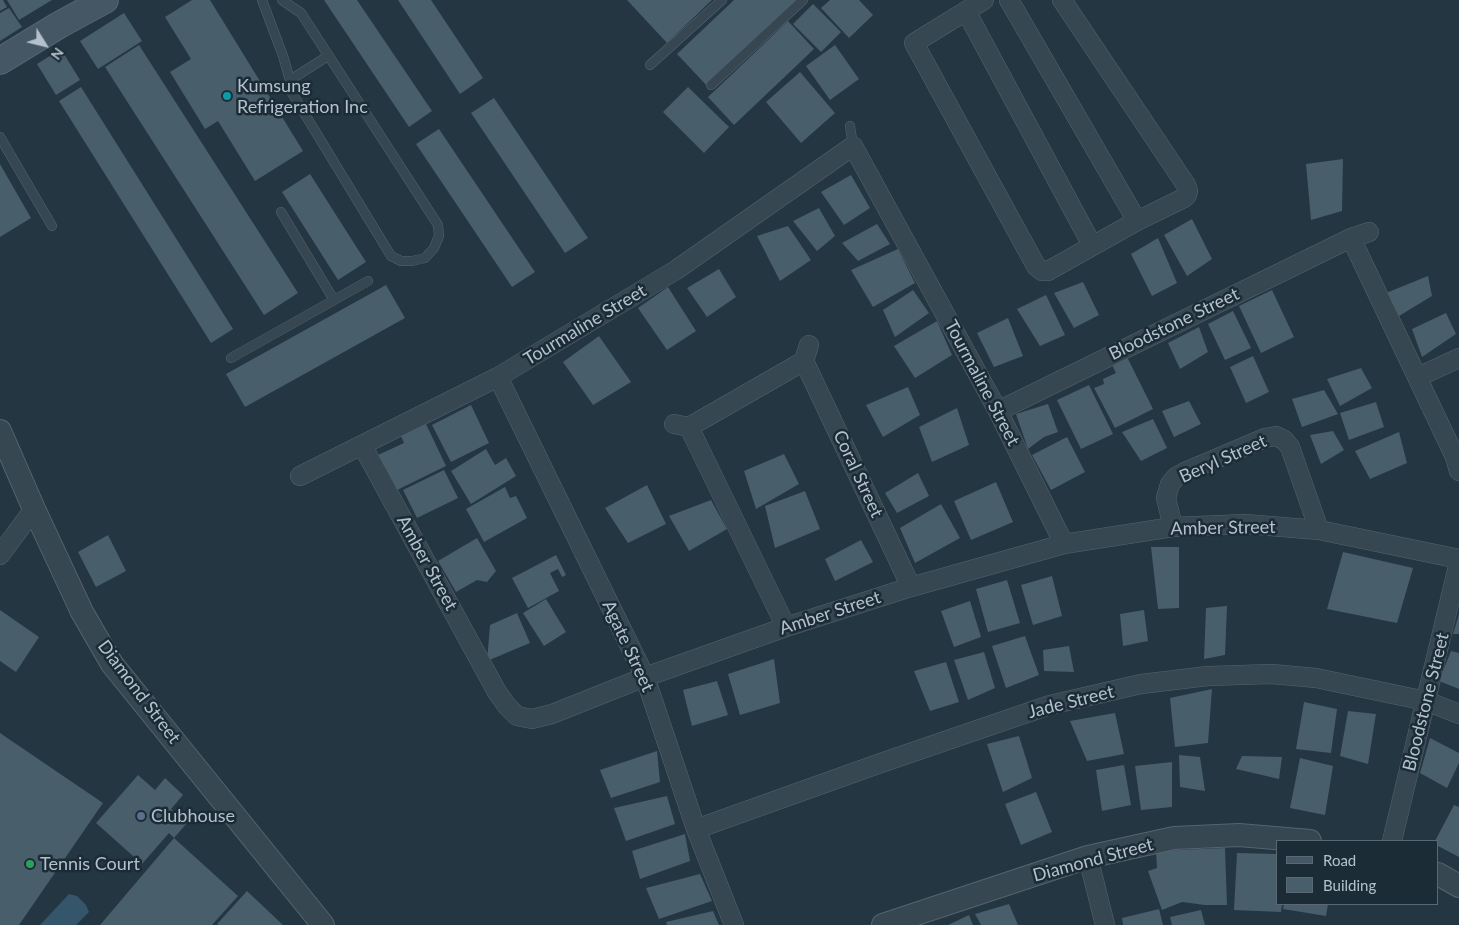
<!DOCTYPE html>
<style>
body{margin:0}
#map{position:relative;width:1459px;height:925px;overflow:hidden;background:#233642;font-family:Lato,sans-serif}
canvas{display:block}
.legend{position:absolute;left:1276px;top:840px;width:162px;height:65px;box-sizing:border-box;background:#1c2c37;border:1px solid #596873;margin:0;padding:6px 9px;list-style:none;font-size:15px;color:#b4c1cc}
.legend li{display:flex;align-items:center;gap:10px;height:25px}
.legend b{width:25px;border:1px solid #596873}
.north{position:absolute;left:20px;top:20px;width:50px;height:50px;-webkit-text-stroke:4px #1c2c37;paint-order:stroke;rotate:126deg;font-size:14px;font-weight:700;line-height:20px;text-align:center;color:#b4c1cc}
.north::after{content:'';display:block;margin:auto;width:18px;height:22px;background:#b4c1cc;clip-path:polygon(50% 0,100% 100%,50% 72%,0 100%)}
</style>
<div id="map">
<canvas width="1459" height="925"></canvas>
<ul class="legend">
<li><b style="height:6px;background:#455765"></b>Road</li>
<li><b style="height:14px;background:#485e6b"></b>Building</li>
</ul>
<div class="north">N</div>
</div>
<script>
const context = document.querySelector('canvas').getContext('2d');
context.lineJoin = 'round';
function fillPath(path, color) { context.fillStyle = color; context.fill(path, 'evenodd'); }
const toPath = rows => new Path2D(rows.map(r => 'M' + r).join(''));
function stroke(path, color, width, dash) { context.strokeStyle = color; context.lineWidth = width; context.lineCap = dash ? 'butt' : 'round'; context.setLineDash(dash || []); context.stroke(path); }
function label(font, color, halo, rows, align = 'center') {
  context.font = font + ' Lato,sans-serif'; context.lineWidth = 5; context.setLineDash([]); context.textBaseline = 'middle'; context.strokeStyle = halo; context.fillStyle = color; for (const [text, x, y, turn = 0] of rows) {
    context.save(); context.translate(x, y); context.rotate((+turn || 0) * Math.PI / 180); context.textAlign = isNaN(turn) ? turn : align; if (halo) context.strokeText(text, 0, 0); context.fillText(text, 0, 0); context.restore();
  }
}
const water = toPath([
 [69,894,77,896,86,905,89,912,76,925,40,925]
]);
const building = toPath([
 [0,0,3,0,7,7,0,11],
 [7,0,52,0,19,20],
 [192,0,210,0,303,151,255,181,218,121,205,129,170,72,191,59,165,17],
 [324,0,357,0,432,111,409,127],
 [398,0,431,0,483,78,460,94],
 [627,0,712,0,667,43],
 [734,0,800,0,708,87,677,54],
 [830,0,859,0,873,15,849,38,821,8],
 [813,4,841,32,821,52,793,24],
 [9,8,22,27,0,41,0,13],
 [124,13,142,41,98,69,80,41],
 [788,21,814,49,734,125,708,97],
 [139,45,298,293,264,315,105,67],
 [835,45,859,79,830,100,806,66],
 [61,49,80,80,56,95,37,64],
 [800,72,835,113,801,143,766,102],
 [81,87,233,329,211,343,59,101],
 [688,87,729,127,704,153,663,112],
 [494,98,588,238,565,253,471,113],
 [439,129,535,272,512,287,416,144],
 [1343,159,1342,211,1311,220,1306,164],
 [0,164,31,218,0,237],
 [310,174,366,262,338,280,282,192],
 [851,175,870,208,844,225,821,192],
 [819,208,835,236,817,251,793,221],
 [1192,219,1212,259,1187,276,1164,235],
 [877,224,890,244,858,261,842,243],
 [788,226,811,260,780,281,757,236],
 [1158,238,1177,283,1152,296,1131,254],
 [898,249,915,283,873,307,851,270],
 [719,269,736,297,707,317,687,288],
 [1428,276,1432,296,1399,316,1386,293],
 [1083,282,1099,315,1074,328,1054,293],
 [386,285,405,318,245,407,226,374],
 [668,287,696,331,667,350,638,308],
 [913,290,929,313,895,337,883,310],
 [1272,290,1294,337,1261,353,1239,306],
 [1046,295,1065,335,1040,346,1017,309],
 [1233,311,1251,348,1225,360,1208,324],
 [1446,313,1456,334,1422,357,1412,329],
 [1008,318,1023,356,994,367,977,333],
 [937,321,952,355,915,378,894,346],
 [1199,327,1208,352,1180,369,1168,343],
 [599,336,631,382,593,405,563,362],
 [1253,356,1269,392,1246,403,1230,367],
 [1127,357,1153,409,1115,428,1094,388,1104,384,1103,379,1116,373,1112,365],
 [1361,368,1372,388,1340,406,1327,379],
 [1089,385,1113,434,1081,449,1057,400],
 [908,387,920,415,883,437,866,405],
 [1324,390,1338,414,1302,427,1292,399],
 [1189,401,1201,424,1174,437,1162,411],
 [1376,402,1384,427,1349,440,1340,413],
 [1048,404,1058,432,1044,437,1028,449,1016,414],
 [471,405,489,443,451,462,432,425],
 [957,408,969,445,932,462,919,427],
 [1153,419,1167,448,1141,461,1122,432],
 [426,424,446,466,395,491,378,455,404,443,401,436],
 [1333,431,1344,450,1321,464,1310,435],
 [1399,432,1407,463,1370,479,1355,451],
 [1067,437,1085,472,1051,490,1032,455],
 [486,449,495,465,506,458,516,476,471,504,451,471],
 [784,454,799,484,756,509,744,471],
 [444,470,458,498,417,518,403,490],
 [918,473,929,496,897,513,885,493],
 [996,482,1013,522,971,540,954,501],
 [647,485,666,524,628,543,605,508],
 [505,487,510,498,516,496,527,518,484,542,466,509],
 [805,491,820,529,775,548,765,506],
 [711,500,727,529,689,551,669,516],
 [941,504,960,538,915,563,900,528],
 [108,535,126,571,96,587,78,552],
 [477,538,496,571,487,582,477,580,456,592,438,561],
 [861,540,873,562,835,581,825,559],
 [1151,547,1179,547,1179,608,1158,609],
 [1343,552,1413,568,1397,623,1327,609],
 [556,555,566,575,562,577,558,569,550,573,559,591,528,608,512,578],
 [1052,576,1062,616,1033,625,1021,585],
 [1007,580,1020,623,988,632,976,589],
 [546,599,566,632,544,646,523,613],
 [970,601,981,637,954,647,941,611],
 [1227,606,1225,655,1204,659,1206,608],
 [0,610,39,637,16,672,0,661],
 [1144,610,1148,641,1123,646,1120,614],
 [517,613,530,643,487,661,490,625],
 [1459,614,1459,634,1453,634],
 [1025,636,1039,675,1006,688,992,646],
 [1069,646,1074,672,1044,671,1043,650],
 [1451,651,1459,653,1459,689,1439,681],
 [984,652,995,688,968,700,954,660],
 [774,659,780,703,740,715,728,674],
 [946,662,959,702,930,711,914,671],
 [717,681,728,715,692,726,683,690],
 [1212,689,1208,743,1175,747,1170,698],
 [1304,702,1337,709,1331,753,1296,749],
 [1348,711,1376,714,1368,764,1340,756],
 [1115,713,1124,754,1087,761,1070,721],
 [0,733,103,803,19,925,0,925],
 [1019,736,1032,778,1003,792,987,744],
 [1430,738,1459,753,1459,763,1447,788,1420,773],
 [657,751,660,782,611,798,600,770],
 [1179,755,1200,757,1205,791,1180,787],
 [1242,756,1282,757,1279,779,1236,769],
 [1300,758,1333,766,1325,815,1290,808],
 [1172,762,1172,807,1141,810,1135,766],
 [1124,765,1131,805,1102,811,1096,770],
 [138,775,155,790,165,778,183,795,171,809,187,823,174,838,169,833,142,864,96,823],
 [1036,792,1052,832,1021,845,1005,804],
 [667,796,675,824,626,841,614,808],
 [1454,805,1459,807,1459,857,1438,846,1438,841,1435,841],
 [685,834,690,861,640,879,632,851],
 [174,838,238,896,212,925,100,925],
 [1225,848,1227,905,1205,905,1182,902,1162,910,1148,871,1157,868,1156,851],
 [1237,853,1278,854,1278,904,1282,904,1281,912,1234,910],
 [700,874,712,901,659,919,646,888],
 [247,891,283,925,219,925,217,924],
 [1009,904,1018,925,981,925,975,914],
 [1284,904,1328,904,1326,916,1283,909],
 [1159,909,1163,925,1123,925,1122,918],
 [1201,910,1205,925,1172,925,1170,917],
 [713,911,719,925,667,925,666,922],
 [969,915,973,925,948,925]
]);
const service = toPath([
 [262,0,283,56,290,80,292,93,391,256,401,261,412,261,425,258,434,248,439,236,438,225,301,13,282,0],
 [650,65,722,0],
 [290,80,328,56],
 [711,85,803,0],
 [850,126,853,146],
 [0,137,52,226],
 [281,212,334,300],
 [231,358,368,281]
]);
const minor = toPath([
 [984,0,914,43,1036,266,1042,271,1048,271,1137,221,1184,198,1187,195,1188,191,1186,185,1062,0],
 [1009,0,1137,221],
 [966,11,1092,245],
 [1351,238,1455,457,1459,471],
 [809,345,804,361,911,587],
 [498,377,645,677,696,829,734,925],
 [1418,377,1459,358],
 [998,411,1351,238,1369,232],
 [674,424,689,427,786,627],
 [689,427,804,361],
 [362,445,497,692,507,706,517,716,532,719,552,714,645,677,786,627,911,587,1064,544,1173,527,1245,524,1319,530,1459,559],
 [300,476,498,377,676,270,853,146,998,411,1064,544],
 [1173,527,1166,498,1170,484,1176,477,1185,472,1265,438,1276,436,1284,440,1290,447,1319,530],
 [0,555,34,509],
 [696,829,878,764,1050,705,1141,684,1208,676,1272,674,1316,678,1426,701,1459,714],
 [1392,841,1459,562],
 [1088,857,1105,925]
]);
const tertiary = toPath([
 [0,431,34,509,82,612,112,664,323,925],
 [1438,874,1459,886],
 [883,925,1088,857,1174,838,1239,835,1310,841]
]);
const secondary = toPath([
 [0,61,59,25,105,0]
]);
const markers = [
 [227,96,5,"#0f9aa8"],
 [141,816,5,"#5c6f8a"],
 [30,864,5,"#2e9e5b"]
];
const poiNames = [
 ["Kumsung",237,86],
 ["Refrigeration Inc",237,107],
 ["Clubhouse",151,816],
 ["Tennis Court",40,864]
];
const streetNames = [
 ["Bloodstone Street",1174,324,-26],
 ["Tourmaline Street",585,325,-31],
 ["Tourmaline Street",982,383,62],
 ["Beryl Street",1223,459,-24],
 ["Coral Street",858,474,65],
 ["Amber Street",1223,528,-1],
 ["Amber Street",427,563,61],
 ["Amber Street",830,613,-18],
 ["Agate Street",628,646,65],
 ["Diamond Street",139,692,53],
 ["Jade Street",1071,702,-14],
 ["Bloodstone Street",1426,702,-76],
 ["Diamond Street",1093,860,-15]
];
fillPath(water, '#35556b');
fillPath(building, '#485e6b');
stroke(service, '#55646f', 10);
stroke(minor, '#55646f', 20);
stroke(tertiary, '#55646f', 24);
stroke(secondary, '#55646f', 28);
stroke(service, '#374752', 9);
stroke(minor, '#374752', 19);
stroke(tertiary, '#374752', 22);
stroke(secondary, '#455765', 26);
for (const [x, y, r, color] of markers) { const dot = new Path2D(); dot.arc(x, y, r, 0, 2 * Math.PI); context.fillStyle = color; context.fill(dot); stroke(dot, '#1c2c37', 2); }
label('18px', '#b4c1cc', '#1c2c37', poiNames, 'left');
label('18px', '#b4c1cc', '#1c2c37', streetNames);
</script>
